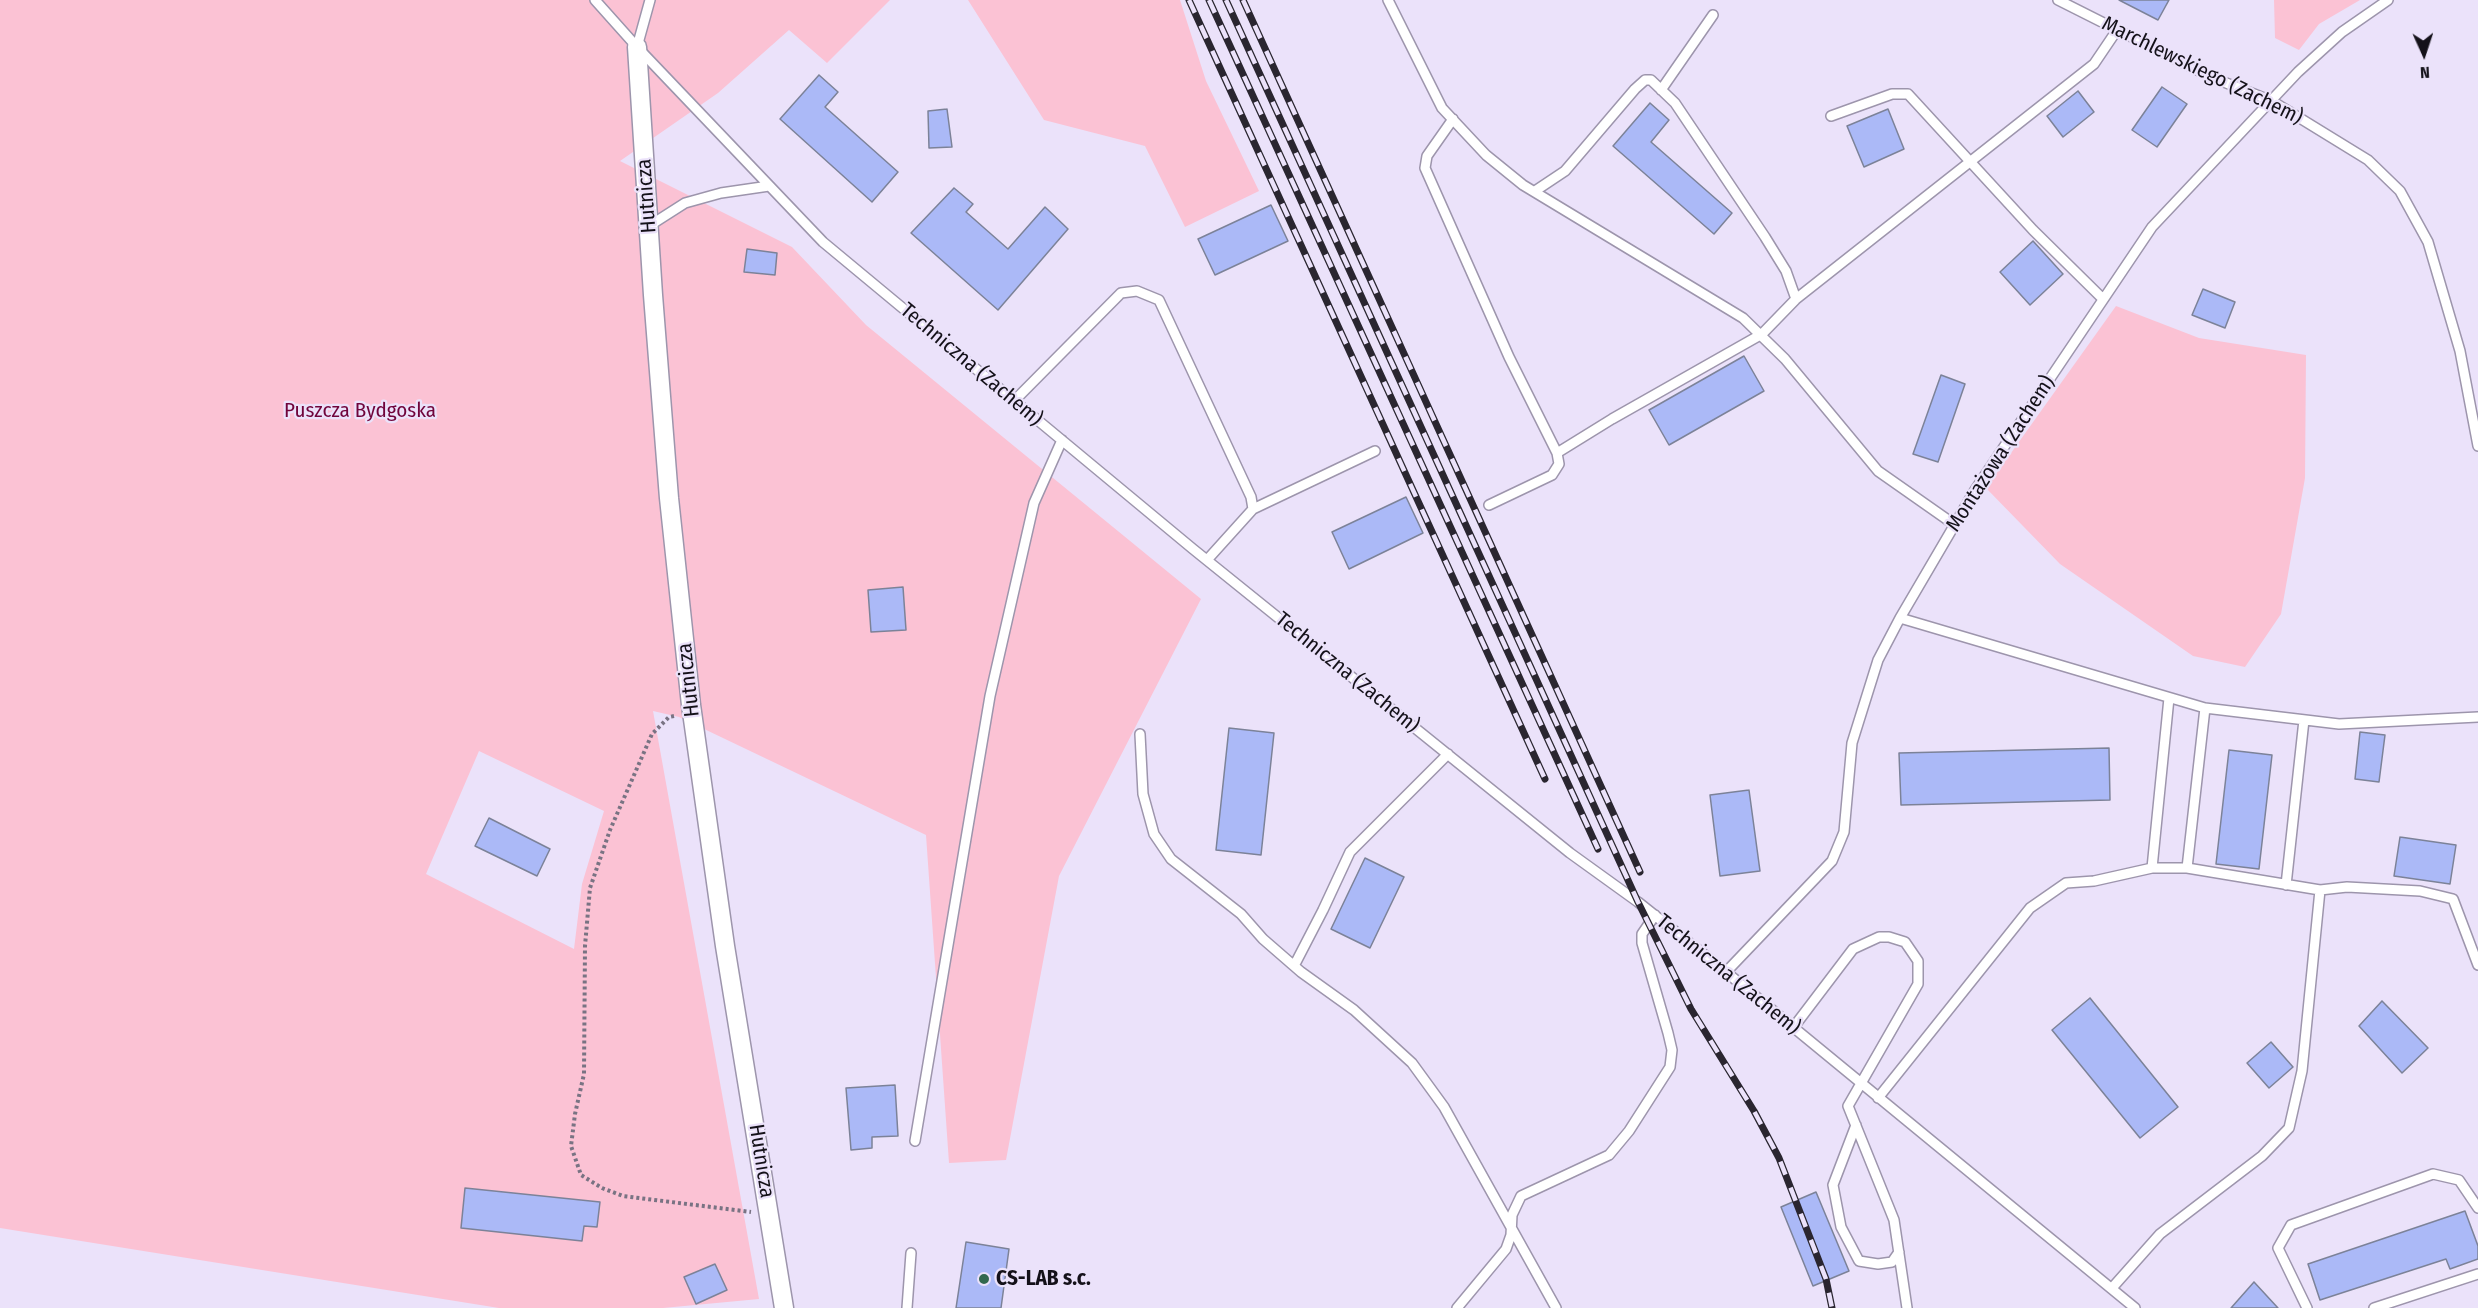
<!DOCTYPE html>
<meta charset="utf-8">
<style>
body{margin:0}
#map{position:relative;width:2478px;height:1308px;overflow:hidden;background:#ebe2fa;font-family:"Fira Sans Condensed",sans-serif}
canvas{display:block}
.north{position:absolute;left:2394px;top:24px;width:60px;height:60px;-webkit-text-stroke:4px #ebe2fa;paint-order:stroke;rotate:177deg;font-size:16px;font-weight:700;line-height:24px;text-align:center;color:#141119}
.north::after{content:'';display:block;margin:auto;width:21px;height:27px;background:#141119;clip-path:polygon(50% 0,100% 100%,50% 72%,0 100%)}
</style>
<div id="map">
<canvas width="2478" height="1308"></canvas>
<div class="north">N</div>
</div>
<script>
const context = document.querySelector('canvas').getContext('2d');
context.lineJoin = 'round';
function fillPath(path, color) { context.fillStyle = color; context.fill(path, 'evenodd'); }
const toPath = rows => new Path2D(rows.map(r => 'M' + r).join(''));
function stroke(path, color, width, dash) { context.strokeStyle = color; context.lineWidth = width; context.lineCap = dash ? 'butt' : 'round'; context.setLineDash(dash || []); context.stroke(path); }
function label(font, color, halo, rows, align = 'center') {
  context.font = font + ' "Fira Sans Condensed",sans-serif'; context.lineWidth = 4.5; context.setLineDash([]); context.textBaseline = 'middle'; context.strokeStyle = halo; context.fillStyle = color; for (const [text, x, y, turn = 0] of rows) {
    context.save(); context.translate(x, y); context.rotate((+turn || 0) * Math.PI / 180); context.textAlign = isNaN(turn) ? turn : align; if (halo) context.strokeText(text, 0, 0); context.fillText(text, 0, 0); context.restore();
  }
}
const green = toPath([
 [0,0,890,0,827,63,789,30,718,93,620,161,792,247,866,325,1201,599,1059,876,1006,1160,949,1163,926,835,679,717,653,711,759,1299,663,1308,499,1308,0,1228],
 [479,751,604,811,582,884,574,949,426,874],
 [968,0,1180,0,1206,81,1259,191,1185,227,1145,146,1044,120],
 [2274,0,2360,0,2319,24,2299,50,2275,38],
 [2116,306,2199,338,2306,355,2305,478,2281,614,2245,667,2193,656,2060,564,1986,488]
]);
const building = toPath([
 [2119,0,2169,0,2158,20,2119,0],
 [819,75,838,92,825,107,898,172,872,202,780,119,819,75],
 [2162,87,2187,104,2157,147,2132,130,2162,87],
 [2078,91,2094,112,2063,137,2047,116,2078,91],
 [1650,103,1669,120,1651,142,1732,213,1714,234,1613,146,1650,103],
 [947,109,952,147,929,148,928,111,947,109],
 [1888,109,1904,149,1864,167,1847,126,1888,109],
 [954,188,973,204,966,212,1008,249,1045,207,1068,229,998,310,911,233,954,188],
 [1271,205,1288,241,1215,275,1198,239,1271,205],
 [2033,241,2063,274,2030,305,2000,272,2033,241],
 [747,249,777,253,775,275,744,272,747,249],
 [2203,289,2235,302,2225,328,2192,315,2203,289],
 [1744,356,1764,391,1669,445,1649,410,1744,356],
 [1941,375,1965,384,1938,462,1913,454,1941,375],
 [1406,497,1423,533,1349,569,1332,532,1406,497],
 [903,587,906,630,871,632,868,590,903,587],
 [1229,728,1274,733,1261,855,1216,850,1229,728],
 [2360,732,2385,735,2379,782,2355,779,2360,732],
 [2109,748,2110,800,1901,805,1899,753,2109,748],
 [2229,750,2272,755,2259,869,2216,864,2229,750],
 [1749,790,1760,871,1720,876,1710,795,1749,790],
 [489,818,550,849,537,876,475,846,489,818],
 [2400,837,2456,845,2450,884,2394,876,2400,837],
 [1365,858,1404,877,1370,948,1331,929,1365,858],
 [2090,998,2178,1107,2140,1138,2052,1030,2090,998],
 [2382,1001,2428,1048,2402,1073,2359,1026,2382,1001],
 [2271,1042,2293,1067,2269,1088,2247,1063,2271,1042],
 [895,1085,898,1136,872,1137,872,1148,851,1150,846,1088,895,1085],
 [465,1188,600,1202,597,1227,584,1226,582,1241,461,1228,465,1188],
 [1816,1192,1849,1271,1813,1286,1781,1207,1816,1192],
 [2465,1211,2478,1246,2478,1259,2450,1269,2446,1259,2320,1300,2308,1264,2465,1211],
 [966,1242,1009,1249,1001,1308,956,1308,966,1242],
 [715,1264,727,1290,696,1304,684,1277,715,1264],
 [2254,1282,2278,1308,2231,1308,2254,1282]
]);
const path = toPath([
 [674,716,669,717,652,734,610,830,590,888,585,946,584,1074,575,1114,571,1146,581,1175,602,1188,623,1196,751,1212]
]);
const service = toPath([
 [595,0,637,47,823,242,1193,549,1570,853,1638,902,1726,972,2135,1308],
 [1388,0,1442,108,1486,155,1523,185,1743,318,1785,359,1878,471,1955,525],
 [2058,0,2211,77,2272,101,2368,160,2400,191,2428,242,2460,351,2478,446],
 [637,47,650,0],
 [1661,90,1713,15],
 [1831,116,1892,94,1908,94,2033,230,2103,299],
 [1453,119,1427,156,1425,168,1509,357,1557,453],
 [1535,191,1565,171,1635,89,1645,80,1651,80,1675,103,1765,237,1786,271,1796,299],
 [649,226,685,203,721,193,769,186],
 [1014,401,1121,293,1137,291,1159,300,1251,497,1253,509,1207,560],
 [1489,505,1552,475,1559,464,1557,453,1612,419,1762,334,1796,299,2094,64,2117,30],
 [1253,509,1375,451],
 [1900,618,2205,708,2187,868],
 [2205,708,2339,724,2478,717],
 [1140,734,1143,794,1154,834,1171,859,1241,914,1263,939,1301,972,1354,1010,1412,1063,1444,1107,1556,1308],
 [2152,868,2169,698],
 [2286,885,2304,720],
 [1294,966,1323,910,1350,852,1448,754],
 [1726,972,1832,861,1844,832,1852,743,1878,660,1900,618,1975,490,2152,227,2298,72,2342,32,2388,0],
 [1793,1028,1853,949,1879,937,1889,937,1905,942,1918,961,1918,984,1848,1106,1894,1220,1907,1308],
 [1878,1098,2030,908,2066,883,2094,881,2152,868,2187,868,2320,890,2347,887,2420,891,2453,899,2478,965],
 [1856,1125,1833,1185,1841,1227,1859,1261,1878,1264,1892,1262,1899,1252],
 [915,1141,990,696,1034,503,1062,440],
 [2112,1288,2160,1234,2262,1156,2289,1128,2302,1071,2320,890],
 [907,1308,911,1253],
 [1457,1308,1506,1249,1511,1235,1512,1215,1521,1196,1609,1155,1629,1131,1670,1067,1672,1050,1668,1033,1642,943,1642,934,1655,915],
 [2307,1308,2278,1248,2291,1225,2433,1174,2459,1180,2478,1208],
 [2374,1308,2478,1274]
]);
const minor = toPath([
 [637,47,653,295,669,498,691,705,725,946,784,1308]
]);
const rail = toPath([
 [1189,0,1545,779],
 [1209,0,1598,849],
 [1226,0,1638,902,1691,1009,1754,1111,1779,1158,1826,1279,1832,1308],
 [1243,0,1640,872]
]);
const markers = [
 [984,1279,6,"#32684f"]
];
const streetNames = [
 ["Marchlewskiego (Zachem)",2202,71,26],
 ["Hutnicza",647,196,-94],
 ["Techniczna (Zachem)",971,365,40],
 ["Montażowa (Zachem)",2001,454,-57],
 ["Techniczna (Zachem)",1347,673,39],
 ["Hutnicza",689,680,-96],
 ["Techniczna (Zachem)",1728,975,39],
 ["Hutnicza",761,1161,81]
];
const parkNames = [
 ["Puszcza Bydgoska",360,411]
];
const poiNames = [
 ["CS-LAB s.c.",996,1279]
];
fillPath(green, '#fbc2d4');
fillPath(building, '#abb9f7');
stroke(building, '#7c8298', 1.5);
stroke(service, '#9d95ac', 12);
stroke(minor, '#9d95ac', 21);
stroke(path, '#797383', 4, [3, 3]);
stroke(service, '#fff', 9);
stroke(minor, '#fff', 18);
stroke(rail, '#2a2630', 7);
stroke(rail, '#ebe2fa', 4.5, [14]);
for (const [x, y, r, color] of markers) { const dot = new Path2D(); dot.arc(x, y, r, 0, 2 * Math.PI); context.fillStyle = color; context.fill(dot); stroke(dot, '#ebe2fa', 2); }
label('21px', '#141119', '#ebe2fa', streetNames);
label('21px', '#70043b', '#ebe2fa', parkNames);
label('bold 21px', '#141119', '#ebe2fa', poiNames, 'left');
</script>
